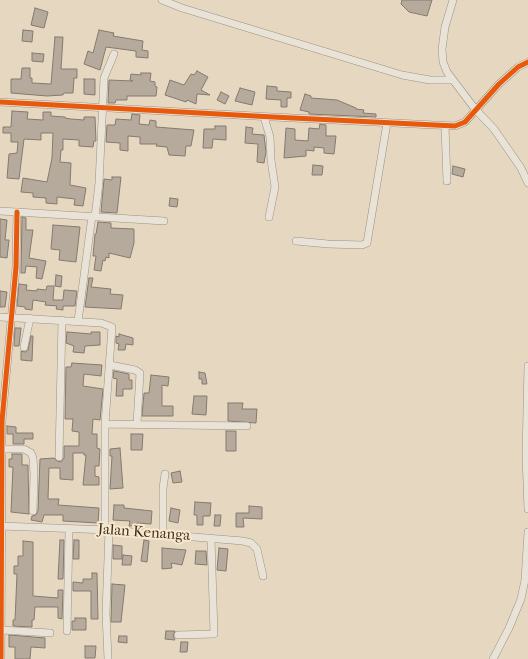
<!DOCTYPE html>
<style>
body{margin:0}
canvas{display:block;background:#e6d8c0}
</style>
<canvas width="528" height="659"></canvas>
<script>
const context = document.querySelector('canvas').getContext('2d');
context.lineJoin = 'round';
function fillPath(path, color) { context.fillStyle = color; context.fill(path, 'evenodd'); }
const toPath = rows => new Path2D(rows.map(r => 'M' + r).join(''));
function stroke(path, color, width, dash) { context.strokeStyle = color; context.lineWidth = width; context.lineCap = dash ? 'butt' : 'round'; context.setLineDash(dash || []); context.stroke(path); }
function label(font, color, halo, rows, align = 'center') {
  context.font = font + ' "IM FELL French Canon",serif'; context.lineWidth = 4; context.setLineDash([]); context.textBaseline = 'middle'; context.strokeStyle = halo; context.fillStyle = color; for (const [text, x, y, turn = 0] of rows) {
    context.save(); context.translate(x, y); context.rotate((+turn || 0) * Math.PI / 180); context.textAlign = isNaN(turn) ? turn : align; if (halo) context.strokeText(text, 0, 0); context.fillText(text, 0, 0); context.restore();
  }
}
const building = toPath([
 [402,0,432,0,427,16,409,12,401,4,402,0],
 [35,8,48,12,44,28,31,25,35,8],
 [23,30,33,31,32,42,22,41,23,30],
 [99,30,114,33,113,36,143,41,142,50,148,51,148,58,136,57,136,51,106,47,100,70,84,64,88,51,93,53,99,30],
 [55,37,63,37,61,69,77,69,77,78,74,78,73,93,64,93,63,95,47,96,11,93,11,79,21,79,22,68,30,68,30,78,32,78,32,83,51,84,55,37],
 [32,53,44,54,43,62,32,61,32,53],
 [197,71,208,77,201,90,210,95,197,94,196,104,187,100,186,102,165,95,170,80,184,85,191,74,194,75,197,71],
 [141,73,151,73,150,81,155,82,155,86,157,87,156,96,127,96,127,100,116,100,115,103,108,103,109,80,133,81,130,80,131,74,141,75,141,73],
 [84,79,95,79,95,95,84,94,84,79],
 [267,86,277,87,277,91,291,92,291,98,287,98,287,107,281,107,281,100,266,99,267,86],
 [240,88,255,92,252,105,235,101,240,88],
 [221,92,229,96,225,104,217,100,221,92],
 [305,94,311,96,311,98,337,100,356,108,356,109,364,110,363,113,376,114,376,117,309,114,309,112,300,110,305,94],
 [12,111,28,112,27,119,43,120,43,112,51,112,51,116,65,117,65,118,71,119,84,120,84,117,95,117,96,141,94,141,93,147,79,146,79,140,63,139,63,150,61,150,60,162,71,163,70,185,86,188,83,206,74,205,75,199,57,197,57,204,46,203,46,198,33,197,33,193,21,192,23,178,47,182,52,158,53,133,41,133,41,140,24,139,19,179,7,178,9,154,17,153,18,142,11,142,11,133,3,133,3,127,11,127,12,111],
 [132,114,140,115,139,124,149,125,150,120,156,121,156,127,194,130,191,146,186,146,185,156,169,155,167,147,156,146,157,144,140,144,140,137,128,136,128,151,120,150,120,143,106,142,107,125,115,125,116,119,131,120,132,114],
 [320,124,326,125,326,136,336,136,334,154,324,153,324,148,314,147,314,151,306,150,306,156,284,158,286,128,295,129,295,140,308,141,309,128,319,129,320,124],
 [215,126,226,126,226,140,213,139,212,148,203,148,204,129,215,129,215,126],
 [246,127,253,128,252,134,264,135,266,152,264,163,257,162,258,144,245,143,246,127],
 [313,165,323,166,322,175,312,175,313,165],
 [453,166,465,169,463,177,452,174,453,166],
 [112,177,121,177,117,213,101,212,104,179,112,180,112,177],
 [170,198,178,199,177,207,169,206,170,198],
 [22,217,26,218,26,230,33,230,29,258,46,261,42,279,36,278,37,267,26,266,25,273,21,273,22,217],
 [0,219,7,220,5,240,9,240,7,258,0,257,0,219],
 [98,222,111,223,111,228,134,229,134,243,130,258,109,253,109,258,106,257,105,261,103,260,101,271,94,270,96,256,93,256,95,234,96,234,98,222],
 [53,225,80,227,76,262,59,260,60,250,51,249,53,225],
 [56,275,62,276,61,287,55,286,56,275],
 [89,278,93,278,91,287,111,289,110,294,123,295,121,309,85,307,89,278],
 [19,284,27,285,26,290,37,291,37,289,46,290,47,286,54,286,53,300,63,300,64,290,77,291,75,306,63,306,63,310,56,309,57,306,45,305,46,302,33,300,32,310,25,309,25,307,17,306,19,284],
 [0,291,7,292,5,307,0,307,0,291],
 [15,328,21,328,19,346,14,346,15,328],
 [67,332,91,334,91,332,100,332,100,345,85,346,84,353,73,352,74,346,66,343,67,332],
 [119,334,133,338,133,345,126,344,125,350,118,350,119,344,116,343,116,336,119,337,119,334],
 [31,336,33,336,32,361,21,360,21,351,25,352,28,350,31,336],
 [72,363,102,365,101,376,84,374,83,386,103,389,100,420,93,419,92,434,97,434,97,448,100,449,99,466,95,466,95,476,99,477,99,485,83,485,86,455,84,455,84,453,73,453,73,480,60,479,60,468,49,468,48,499,59,499,58,505,99,508,98,523,63,521,63,515,44,515,42,522,31,520,32,516,36,515,38,511,40,459,54,458,57,461,61,462,64,458,64,446,79,446,79,432,72,431,73,419,65,419,66,367,71,367,72,363],
 [114,371,129,374,129,380,132,380,132,389,123,389,123,396,116,396,117,379,113,378,114,371],
 [199,372,205,373,207,384,202,384,202,379,199,379,199,372],
 [151,375,169,377,168,386,162,385,162,406,173,406,173,416,142,416,144,393,149,393,151,375],
 [194,396,207,396,206,415,192,414,194,396],
 [228,403,243,403,242,409,257,409,256,423,228,421,228,403],
 [7,426,16,427,16,433,33,433,33,439,24,439,24,444,13,444,13,434,7,434,7,426],
 [226,431,236,431,236,451,226,451,226,431],
 [131,434,143,434,142,450,131,450,131,434],
 [120,448,123,488,110,489,112,456,110,456,110,449,120,448],
 [12,454,22,454,22,465,28,465,29,514,11,512,13,467,9,467,9,459,12,459,12,454],
 [180,471,182,482,173,483,171,473,180,471],
 [195,502,211,503,210,516,203,516,203,525,197,525,197,515,194,515,195,502],
 [114,505,124,505,124,508,152,511,151,524,137,523,137,526,129,526,130,521,113,520,114,505],
 [249,506,262,507,262,519,243,518,244,527,236,527,236,513,249,513,249,506],
 [171,508,180,510,178,523,169,521,171,508],
 [215,515,221,515,220,526,214,526,215,515],
 [60,540,64,540,63,579,58,579,60,540],
 [74,540,79,540,79,559,73,559,74,540],
 [144,540,149,541,147,562,141,561,144,540],
 [23,541,33,542,33,596,58,598,58,590,63,590,62,619,58,618,58,607,35,607,34,620,32,620,32,627,13,626,13,620,15,620,17,574,14,574,14,566,18,566,18,556,23,556,23,541],
 [113,545,122,546,122,559,113,559,113,545],
 [162,548,186,550,182,565,171,563,172,568,162,569,162,548],
 [219,548,228,549,226,571,217,570,219,548],
 [196,551,206,551,207,565,195,564,196,551],
 [123,555,132,556,131,565,122,565,123,555],
 [92,573,97,573,98,619,91,619,91,591,73,591,73,582,83,583,83,579,92,579,92,573],
 [112,584,125,585,121,622,111,622,112,584],
 [75,618,86,618,86,630,72,630,72,621,75,621,75,618],
 [166,631,175,631,173,636,175,640,165,639,166,631],
 [9,635,45,638,45,648,31,647,30,659,15,659,15,647,9,647,9,635],
 [119,636,127,636,127,643,118,642,119,636],
 [181,642,188,642,187,652,180,652,181,642],
 [85,646,96,646,95,658,85,658,85,646]
]);
const minor = toPath([
 [162,0,182,8,402,75,430,80,452,80],
 [453,0,445,27,442,49,443,62,447,72,475,109,494,129,521,168,528,183],
 [0,102,273,117,455,126,465,122,499,84,518,67,528,62],
 [264,117,270,137,271,160,275,187,269,217],
 [445,126,447,181],
 [0,211,164,221],
 [95,217,99,183,104,78,114,54],
 [296,241,328,244,362,245,367,243,387,123],
 [0,317,101,323,112,327,105,424,105,530],
 [78,321,92,216],
 [24,347,30,318],
 [110,365,135,370,140,373,137,424],
 [528,366,526,455,528,509],
 [105,424,247,426],
 [2,449,24,449,31,453,33,458,34,474,33,511],
 [59,457,62,320],
 [0,526,109,530,243,541,251,543,257,549,263,576],
 [163,534,163,488,165,474],
 [2,630,50,633],
 [67,631,69,529],
 [178,635,214,634,211,538],
 [1,659,2,421,16,267,17,212],
 [108,659,106,613,109,530],
 [493,659,509,628,521,599,525,580,528,532]
]);
const cycleway = toPath([
 [0,102,273,117,455,126,465,122,499,84,518,67,528,62],
 [1,659,2,421,16,267,17,212]
]);
const streetNames = [
 ["Jalan Kenanga",144,533,4]
];
fillPath(building, '#b5aa9b');
stroke(building, '#857a6e', 1);
stroke(minor, '#9c9284', 8);
stroke(minor, '#e9e2d6', 7);
stroke(cycleway, '#e8590c', 5);
label('15px', '#3e2b22', '#f8e8cc', streetNames);
</script>
